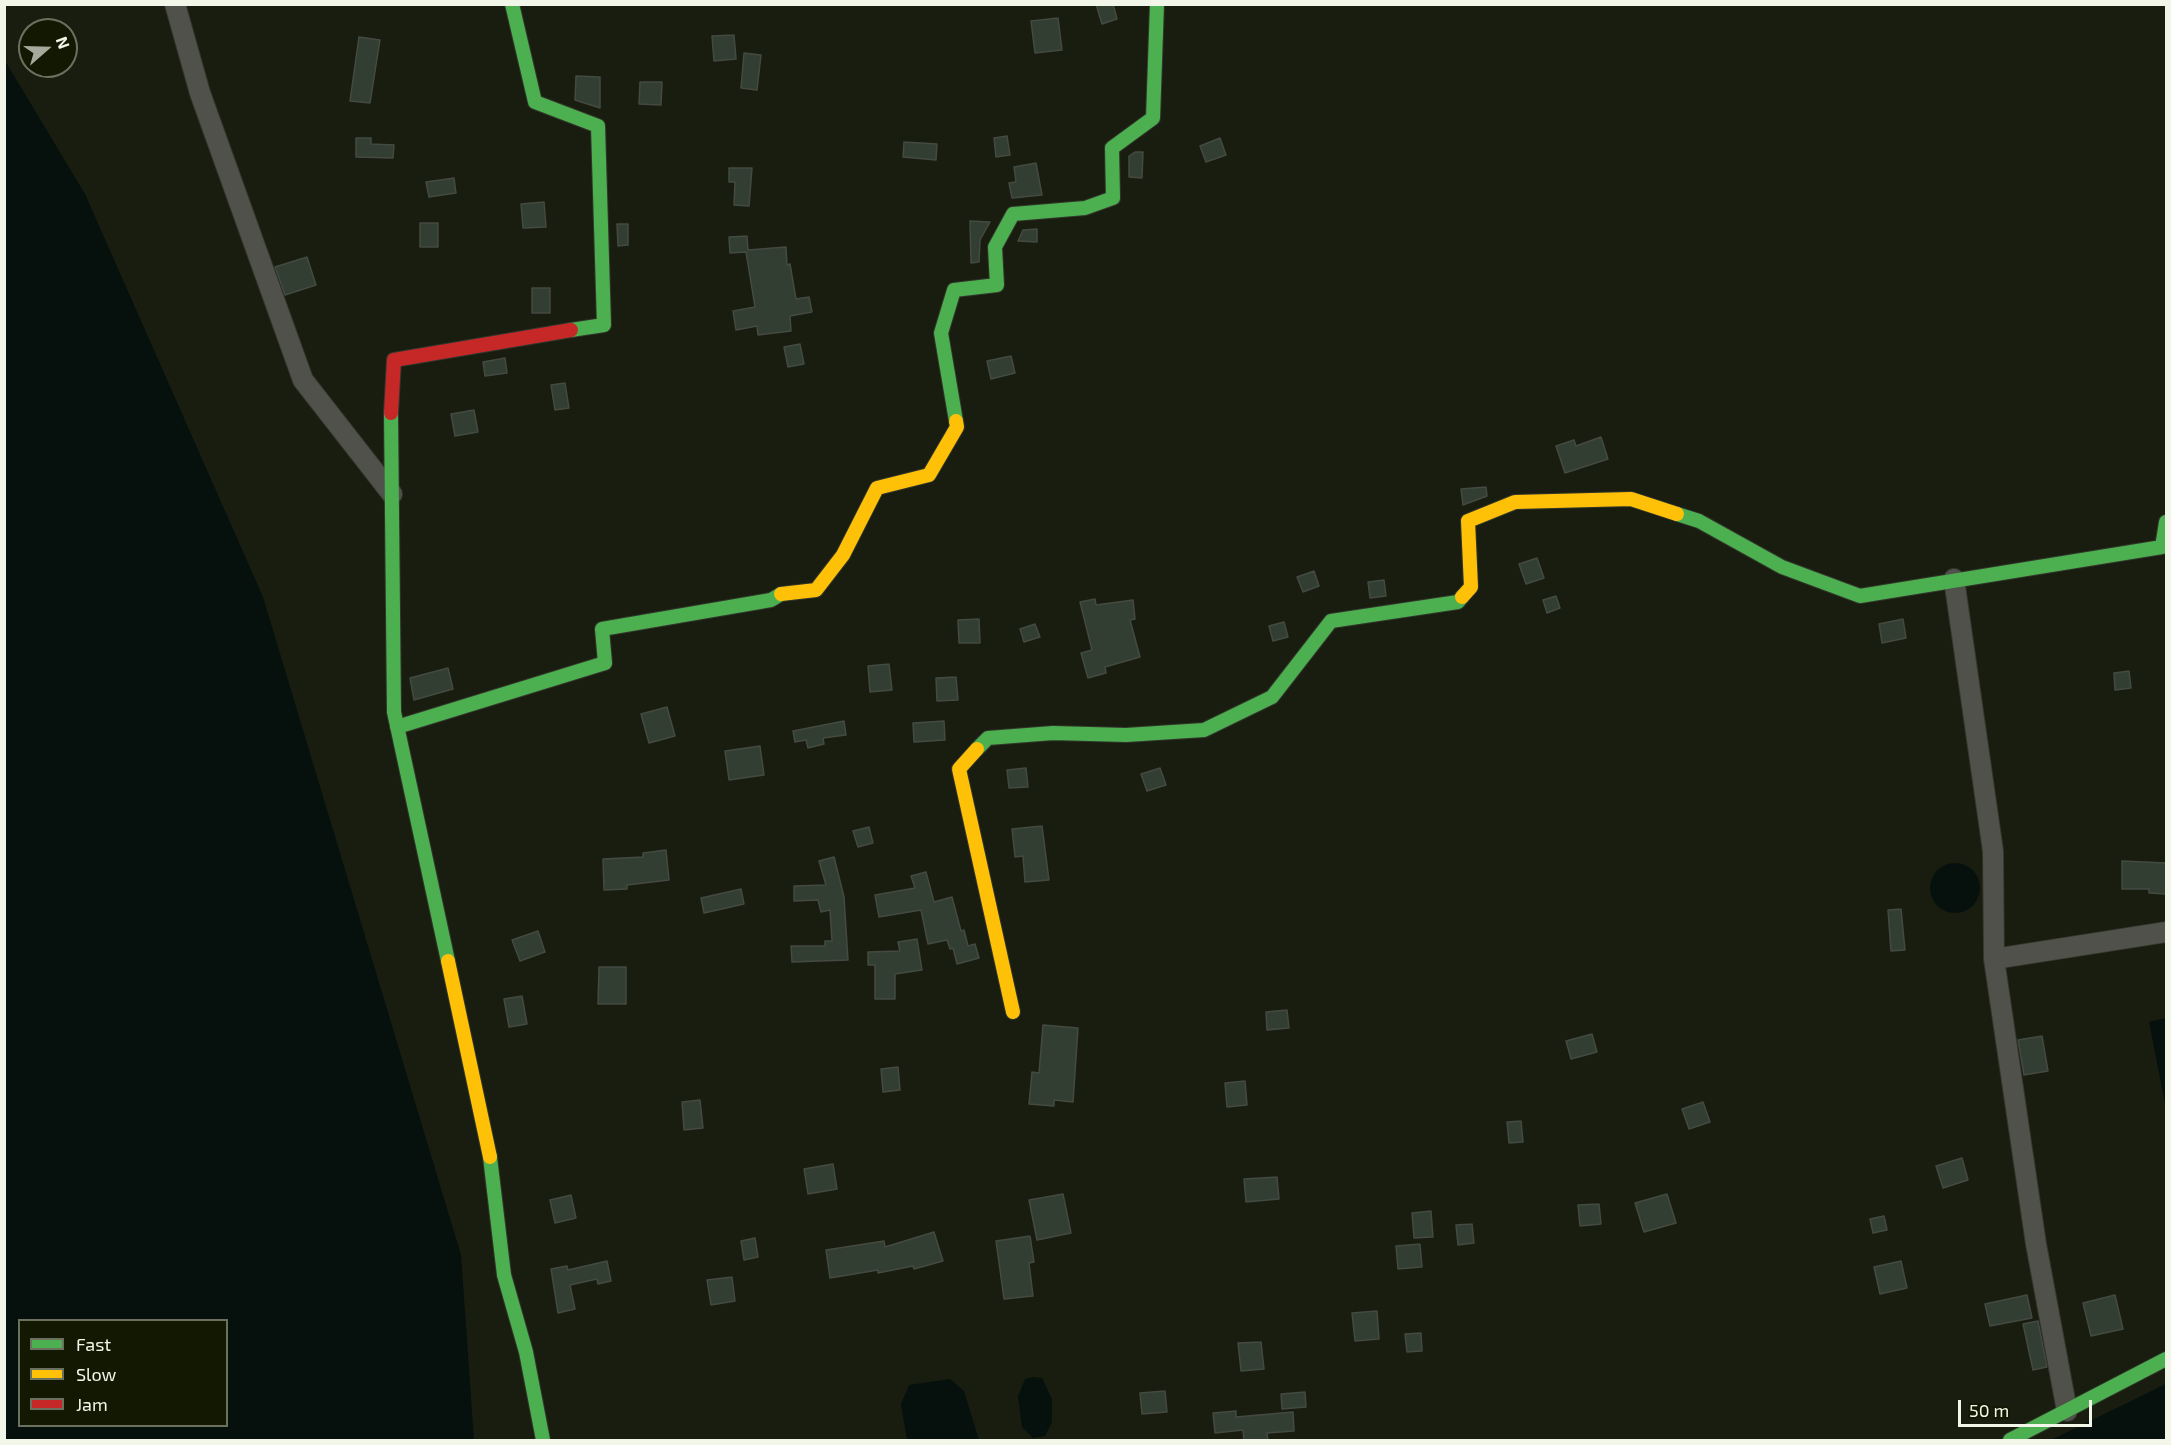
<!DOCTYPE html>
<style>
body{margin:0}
#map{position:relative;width:2171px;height:1445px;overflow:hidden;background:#191d10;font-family:"Exo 2",sans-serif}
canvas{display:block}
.frame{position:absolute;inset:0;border:6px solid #f2f6e8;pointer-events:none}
.legend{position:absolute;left:18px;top:1319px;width:210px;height:108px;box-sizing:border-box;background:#131803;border:2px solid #6c715f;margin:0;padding:8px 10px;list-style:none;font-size:18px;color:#f2f6e8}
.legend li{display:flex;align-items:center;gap:12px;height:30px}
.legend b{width:30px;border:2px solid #6c715f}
.north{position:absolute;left:18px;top:18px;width:60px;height:60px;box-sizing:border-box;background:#131803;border:2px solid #6c715f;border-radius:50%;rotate:70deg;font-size:16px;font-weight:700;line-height:24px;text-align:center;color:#f2f6e8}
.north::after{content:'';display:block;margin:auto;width:21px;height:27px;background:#a6aa9c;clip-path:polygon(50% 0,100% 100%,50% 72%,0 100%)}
.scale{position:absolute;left:1958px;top:1400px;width:134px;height:27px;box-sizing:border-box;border:3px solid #f2f6e8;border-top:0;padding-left:8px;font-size:18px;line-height:21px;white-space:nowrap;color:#f2f6e8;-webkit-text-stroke:4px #131803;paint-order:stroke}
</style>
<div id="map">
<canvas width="2171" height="1445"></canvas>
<div class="frame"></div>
<ul class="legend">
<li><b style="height:8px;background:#4caf50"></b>Fast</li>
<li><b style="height:8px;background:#ffc107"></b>Slow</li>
<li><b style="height:8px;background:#c62828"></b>Jam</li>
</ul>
<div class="north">N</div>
<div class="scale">50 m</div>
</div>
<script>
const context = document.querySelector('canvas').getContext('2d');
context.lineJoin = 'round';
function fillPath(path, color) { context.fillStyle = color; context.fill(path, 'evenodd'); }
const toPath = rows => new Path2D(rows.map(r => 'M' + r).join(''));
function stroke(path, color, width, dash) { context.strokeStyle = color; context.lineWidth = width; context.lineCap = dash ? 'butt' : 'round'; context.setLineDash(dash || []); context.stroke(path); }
const water = toPath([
 [4,59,85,194,263,597,461,1255,474,1440,5,1440],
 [20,1320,226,1320,226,1426,20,1426],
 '1930 888a25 25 0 1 1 50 0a25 25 0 1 1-50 0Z',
 [2166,1018,2166,1103,2165,1103,2149,1022],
 [1033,1377,1042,1378,1052,1399,1052,1422,1045,1436,1033,1438,1022,1427,1018,1396,1025,1379],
 [950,1379,964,1391,979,1440,907,1440,901,1404,909,1385],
 [2166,1384,2166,1440,2051,1440]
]);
const building = toPath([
 [1096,4,1113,4,1117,19,1102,24,1096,4],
 [1058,18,1062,50,1035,53,1031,21,1058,18],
 [734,35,736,59,714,61,712,36,734,35],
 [359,37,380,40,370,103,350,101,359,37],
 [744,53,761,55,757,90,741,88,744,53],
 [576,76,600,77,600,108,575,100,576,76],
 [640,82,662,82,661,105,639,104,640,82],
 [1007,136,1010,155,996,157,994,138,1007,136],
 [356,138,371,138,371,144,394,145,393,158,356,157,356,138],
 [1220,138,1226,155,1206,162,1200,146,1220,138],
 [904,142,937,144,936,160,903,157,904,142],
 [1135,152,1143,152,1142,178,1129,177,1129,156,1135,152],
 [1036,163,1042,195,1012,198,1009,183,1016,182,1014,167,1036,163],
 [729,168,752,168,749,206,734,205,735,182,729,182,729,168],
 [454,178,456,193,429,197,426,182,454,178],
 [544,202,546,227,523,228,521,204,544,202],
 [970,221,990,222,980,240,979,262,971,263,970,221],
 [420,223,438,223,438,247,420,247,420,223],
 [617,224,628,224,628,245,618,246,617,224],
 [1037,229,1037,242,1018,241,1023,230,1037,229],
 [747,236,748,250,786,247,787,265,790,264,796,299,809,297,812,312,790,316,791,331,758,335,757,326,736,330,733,311,755,307,746,252,730,253,729,237,747,236],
 [307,257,316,285,285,295,275,267,307,257],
 [532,288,550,288,550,313,532,313,532,288],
 [800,344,804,364,788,367,784,347,800,344],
 [1011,356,1015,373,991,379,987,361,1011,356],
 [505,358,507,373,485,376,483,362,505,358],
 [565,383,569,408,555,410,551,385,565,383],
 [474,410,478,432,455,436,451,414,474,410],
 [1601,437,1608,459,1565,473,1556,446,1574,440,1576,446,1601,437],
 [1486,487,1487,496,1463,505,1461,489,1486,487],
 [1537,558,1544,578,1526,584,1519,564,1537,558],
 [1314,571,1319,586,1303,592,1297,577,1314,571],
 [1384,580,1386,596,1370,598,1368,582,1384,580],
 [1556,596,1560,608,1547,613,1543,600,1556,596],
 [1095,599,1096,605,1133,600,1135,619,1130,620,1140,657,1105,667,1106,673,1088,678,1081,653,1092,650,1080,602,1095,599],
 [979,619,980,643,959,643,958,620,979,619],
 [1903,619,1906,638,1882,643,1879,624,1903,619],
 [1284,622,1288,637,1273,641,1269,626,1284,622],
 [1035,624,1040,637,1024,642,1020,629,1035,624],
 [889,664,892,690,870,692,868,666,889,664],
 [448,668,453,689,414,700,410,678,448,668],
 [2129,671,2131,688,2115,690,2114,673,2129,671],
 [956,677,958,700,937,701,936,678,956,677],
 [667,707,675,736,649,743,641,714,667,707],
 [844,721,846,735,823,738,824,744,808,748,806,740,795,742,793,731,844,721],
 [944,721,945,740,914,742,913,723,944,721],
 [760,746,764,775,729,780,725,751,760,746],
 [1026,768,1028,787,1009,788,1007,770,1026,768],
 [1160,768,1166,785,1147,791,1141,774,1160,768],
 [1042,826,1049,880,1025,882,1023,856,1015,857,1012,829,1042,826],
 [869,827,873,843,858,847,853,831,869,827],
 [666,850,669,880,627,885,627,889,604,890,603,859,643,857,643,853,666,850],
 [834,857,844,897,848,960,792,962,791,946,825,946,825,941,832,941,830,910,821,912,818,900,794,901,794,886,826,885,819,861,834,857],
 [2122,861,2166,863,2166,894,2149,893,2149,889,2122,889,2122,861],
 [926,872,934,902,952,897,961,931,964,930,968,946,975,944,979,958,957,964,953,948,950,949,947,940,928,944,921,910,879,917,875,895,915,888,911,876,926,872],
 [741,889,744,904,704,913,701,898,741,889],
 [1901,909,1905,950,1891,951,1888,910,1901,909],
 [538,931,545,952,520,961,512,940,538,931],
 [917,939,922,970,895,974,895,999,875,999,875,965,868,965,868,952,900,951,898,942,917,939],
 [599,967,626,967,626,1004,598,1004,599,967],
 [522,996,527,1024,509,1027,504,999,522,996],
 [1287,1010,1289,1028,1267,1030,1266,1012,1287,1010],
 [1043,1025,1078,1028,1073,1102,1054,1100,1054,1106,1029,1104,1032,1072,1039,1073,1043,1025],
 [1592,1034,1597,1052,1571,1059,1566,1041,1592,1034],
 [2042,1036,2048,1071,2024,1075,2018,1040,2042,1036],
 [898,1067,900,1090,883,1092,881,1069,898,1067],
 [1245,1081,1247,1105,1227,1107,1225,1083,1245,1081],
 [700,1100,703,1128,684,1130,682,1102,700,1100],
 [1703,1102,1710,1122,1689,1129,1682,1109,1703,1102],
 [1521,1121,1523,1142,1509,1143,1507,1122,1521,1121],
 [1962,1158,1968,1180,1943,1188,1936,1166,1962,1158],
 [833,1164,837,1189,808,1194,804,1169,833,1164],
 [1277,1177,1279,1199,1246,1202,1244,1179,1277,1177],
 [1063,1194,1071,1233,1037,1240,1029,1200,1063,1194],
 [1667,1194,1676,1223,1644,1232,1635,1203,1667,1194],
 [571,1195,576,1218,555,1223,550,1200,571,1195],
 [1599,1204,1601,1224,1580,1226,1578,1205,1599,1204],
 [1431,1211,1433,1237,1414,1238,1412,1213,1431,1211],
 [1884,1216,1887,1230,1873,1233,1870,1219,1884,1216],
 [1472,1224,1474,1243,1458,1245,1456,1225,1472,1224],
 [934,1232,943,1261,914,1269,913,1266,878,1273,878,1270,830,1278,826,1250,884,1241,885,1247,934,1232],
 [1030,1236,1034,1262,1029,1263,1033,1296,1004,1299,996,1241,1030,1236],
 [755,1238,758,1257,744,1260,741,1241,755,1238],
 [1420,1244,1422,1267,1398,1269,1396,1246,1420,1244],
 [607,1261,611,1281,598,1284,597,1279,570,1285,575,1309,558,1313,551,1269,567,1266,568,1270,607,1261],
 [1901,1261,1907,1288,1880,1294,1874,1267,1901,1261],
 [732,1277,735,1301,711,1305,707,1280,732,1277],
 [2027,1295,2032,1318,1990,1326,1985,1304,2027,1295],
 [2115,1295,2123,1329,2091,1336,2083,1303,2115,1295],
 [1377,1311,1379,1339,1355,1341,1352,1313,1377,1311],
 [2038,1321,2047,1367,2033,1370,2023,1324,2038,1321],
 [1421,1333,1422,1351,1407,1352,1405,1334,1421,1333],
 [1261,1342,1264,1369,1241,1371,1238,1343,1261,1342],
 [1165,1391,1167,1412,1142,1414,1140,1393,1165,1391],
 [1305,1392,1306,1407,1282,1409,1281,1394,1305,1392],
 [1236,1411,1236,1417,1293,1412,1294,1431,1267,1433,1268,1440,1244,1440,1243,1430,1215,1433,1213,1413,1236,1411]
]);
const street = toPath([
 [175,4,200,93,303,380,392,494],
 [1954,579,1993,851,1994,959,2036,1244,2067,1411],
 [1994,959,2166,932]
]);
const fast = toPath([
 [512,4,535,102,598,126,604,325,571,330],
 [391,413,394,712,448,961],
 [956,421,941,333,954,290,997,285,995,247,1013,214,1085,208,1113,198,1112,148,1153,118,1157,4],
 [1677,514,1699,521,1782,567,1860,596,2162,547,2166,522],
 [397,727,605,663,602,629,771,600,781,594],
 [977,749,988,738,1053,733,1126,735,1204,730,1272,697,1331,621,1458,602,1462,597],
 [490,1157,504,1275,526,1352,543,1440],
 [2010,1440,2166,1359]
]);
const slow = toPath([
 [781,594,816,590,843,555,877,488,929,475,957,427,956,421],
 [1462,597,1471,587,1468,521,1515,502,1631,499,1677,514],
 [977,749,959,769,1013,1012],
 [448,961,490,1157]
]);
const jam = toPath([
 [391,413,394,360,571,330]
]);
fillPath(water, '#06100d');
fillPath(building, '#333e32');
stroke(building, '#444a41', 1.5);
stroke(street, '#32362b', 22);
stroke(fast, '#32362b', 16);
stroke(slow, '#32362b', 16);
stroke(jam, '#32362b', 16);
stroke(street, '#50514a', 20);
stroke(fast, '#4caf50', 14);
stroke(slow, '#ffc107', 14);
stroke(jam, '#c62828', 14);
</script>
